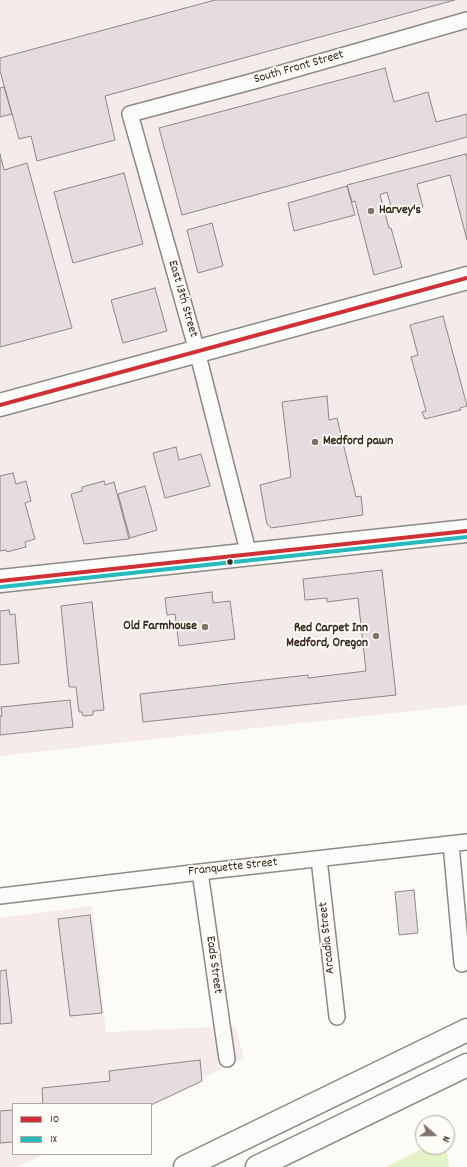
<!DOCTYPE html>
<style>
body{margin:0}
#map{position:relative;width:467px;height:1167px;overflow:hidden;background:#fcfbf8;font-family:Dekko,sans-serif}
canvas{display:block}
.legend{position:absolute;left:12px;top:1103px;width:140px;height:52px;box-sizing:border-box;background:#fdfcf7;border:1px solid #afa8a0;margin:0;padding:5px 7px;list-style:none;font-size:12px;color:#3b2a1e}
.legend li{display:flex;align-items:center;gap:8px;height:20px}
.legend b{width:20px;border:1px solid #afa8a0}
.north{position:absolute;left:415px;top:1115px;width:40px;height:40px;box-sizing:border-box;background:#fdfcf7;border:1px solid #afa8a0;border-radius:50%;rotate:110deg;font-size:11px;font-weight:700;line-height:16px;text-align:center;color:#3b2a1e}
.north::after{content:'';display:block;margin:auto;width:14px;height:18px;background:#7f736a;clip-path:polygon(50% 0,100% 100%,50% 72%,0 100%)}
</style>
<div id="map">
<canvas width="467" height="1167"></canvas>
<ul class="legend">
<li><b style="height:5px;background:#ce3036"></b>10</li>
<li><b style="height:5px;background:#25babc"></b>1X</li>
</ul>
<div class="north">N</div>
</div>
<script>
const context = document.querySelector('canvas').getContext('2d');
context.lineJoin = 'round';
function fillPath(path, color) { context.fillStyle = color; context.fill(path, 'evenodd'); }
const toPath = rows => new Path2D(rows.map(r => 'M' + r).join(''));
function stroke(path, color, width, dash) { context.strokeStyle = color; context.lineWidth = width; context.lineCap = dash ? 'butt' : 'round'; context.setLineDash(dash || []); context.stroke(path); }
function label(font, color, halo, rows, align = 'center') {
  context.font = font + ' Dekko,sans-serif'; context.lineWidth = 4; context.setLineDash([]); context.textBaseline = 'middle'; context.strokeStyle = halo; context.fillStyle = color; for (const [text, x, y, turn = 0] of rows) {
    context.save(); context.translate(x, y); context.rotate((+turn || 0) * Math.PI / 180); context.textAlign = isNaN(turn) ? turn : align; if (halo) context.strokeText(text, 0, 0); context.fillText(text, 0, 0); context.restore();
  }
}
const built = toPath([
 [0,0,467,0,467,705,0,756],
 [92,906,106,1032,235,1026,244,1058,149,1104,13,1104,13,1154,45,1154,18,1167,0,1167,0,918]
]);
const green = toPath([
 [426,1147,446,1147,449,1167,386,1167]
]);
const building = toPath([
 [215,0,455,0,105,96,115,140,37,161,31,136,19,139,0,71,0,58,215,0],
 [385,68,394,102,428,92,436,122,467,114,467,137,182,215,159,128,385,68],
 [4,87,12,114,0,117,0,88,4,87],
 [0,154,4,170,27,163,72,328,0,347,0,154],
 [466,154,467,158,467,240,450,175,417,184,423,207,393,214,387,192,380,195,389,228,391,228,402,267,374,275,355,201,352,202,347,185,466,154],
 [124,173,143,244,73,263,54,192,124,173],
 [347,186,355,215,294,231,288,203,347,186],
 [212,223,223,266,198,273,187,230,212,223],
 [155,288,167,331,123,343,111,300,155,288],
 [443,316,467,406,460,408,461,410,425,419,422,412,426,411,411,357,418,355,410,325,443,316],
 [327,396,329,420,337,418,356,497,361,496,363,515,271,528,267,524,260,485,291,477,282,402,327,396],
 [176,447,179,460,201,454,210,486,165,498,153,453,176,447],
 [13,473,16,484,26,481,31,501,25,503,35,539,25,542,26,547,7,552,6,550,0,551,0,476,13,473],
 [104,481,105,485,114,482,129,539,84,544,71,494,82,491,82,487,104,481],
 [145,486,157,530,130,538,118,494,145,486],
 [382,570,396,695,143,722,140,694,308,675,308,678,366,671,358,598,327,602,327,598,305,600,303,579,382,570],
 [212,592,213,603,230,601,235,639,179,646,175,614,167,615,165,598,212,592],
 [92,602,104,710,93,711,93,715,83,716,82,712,79,712,76,687,69,687,61,606,92,602],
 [9,610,10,615,15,614,19,663,0,665,0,611,9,610],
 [70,700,73,727,0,735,0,716,2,716,1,707,70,700],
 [414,890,418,933,399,935,395,892,414,890],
 [90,915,102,1013,70,1016,58,919,90,915],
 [6,970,12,1023,0,1024,0,971,6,970],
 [200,1060,202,1081,151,1105,43,1104,42,1088,110,1081,109,1071,200,1060],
 [13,1110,13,1142,0,1143,0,1111,13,1110]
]);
const minor = toPath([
 [249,555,197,351,130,114,254,81,467,20],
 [451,844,462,964],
 [319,859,337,1017],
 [200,872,227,1059],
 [0,896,200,872,467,842]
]);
const primary = toPath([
 [0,405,467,278],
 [0,581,467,531]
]);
const motorway = toPath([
 [185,1167,467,1030],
 [257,1167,467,1065]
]);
const bus1 = toPath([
 [0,405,467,278],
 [0,581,467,531]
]);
const bus2 = toPath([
 [1,587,467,537]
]);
const markers = [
 [371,211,4,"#7f736a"],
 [315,442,4,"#7f736a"],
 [230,562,3.5,"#3b2a1e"],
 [205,627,4,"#7f736a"],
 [376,636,4,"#7f736a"]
];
const streetNames = [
 ["South Front Street",299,68,-16],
 ["East 13th Street",182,299,74],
 ["Franquette Street",233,868,-6],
 ["Arcadia Street",328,938,-96],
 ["Eads Street",213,965,82]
];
const poiNames = [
 ["Harvey's",379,211],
 ["Medford pawn",323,442],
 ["Old Farmhouse",197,627,"right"],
 ["Red Carpet Inn",368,629,"right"],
 ["Medford, Oregon",368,644,"right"]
];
fillPath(built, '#f5ebeb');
fillPath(green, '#e3f2c8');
fillPath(building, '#e6dbde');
stroke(building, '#8d8985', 1);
stroke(minor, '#8d8985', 18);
stroke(primary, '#8d8985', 25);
stroke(motorway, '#8d8985', 25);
stroke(minor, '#fbfbf9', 15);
stroke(primary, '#fbfbf9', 22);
stroke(motorway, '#fbfbf9', 22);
stroke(bus1, '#ce3036', 4);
stroke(bus2, '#25babc', 4);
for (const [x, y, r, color] of markers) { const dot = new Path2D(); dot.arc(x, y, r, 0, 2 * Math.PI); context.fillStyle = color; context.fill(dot); stroke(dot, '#fdfcf7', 1.5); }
label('13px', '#3b2a1e', '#fdfcf7', streetNames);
label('bold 13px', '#3b2a1e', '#fdfcf7', poiNames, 'left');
</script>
